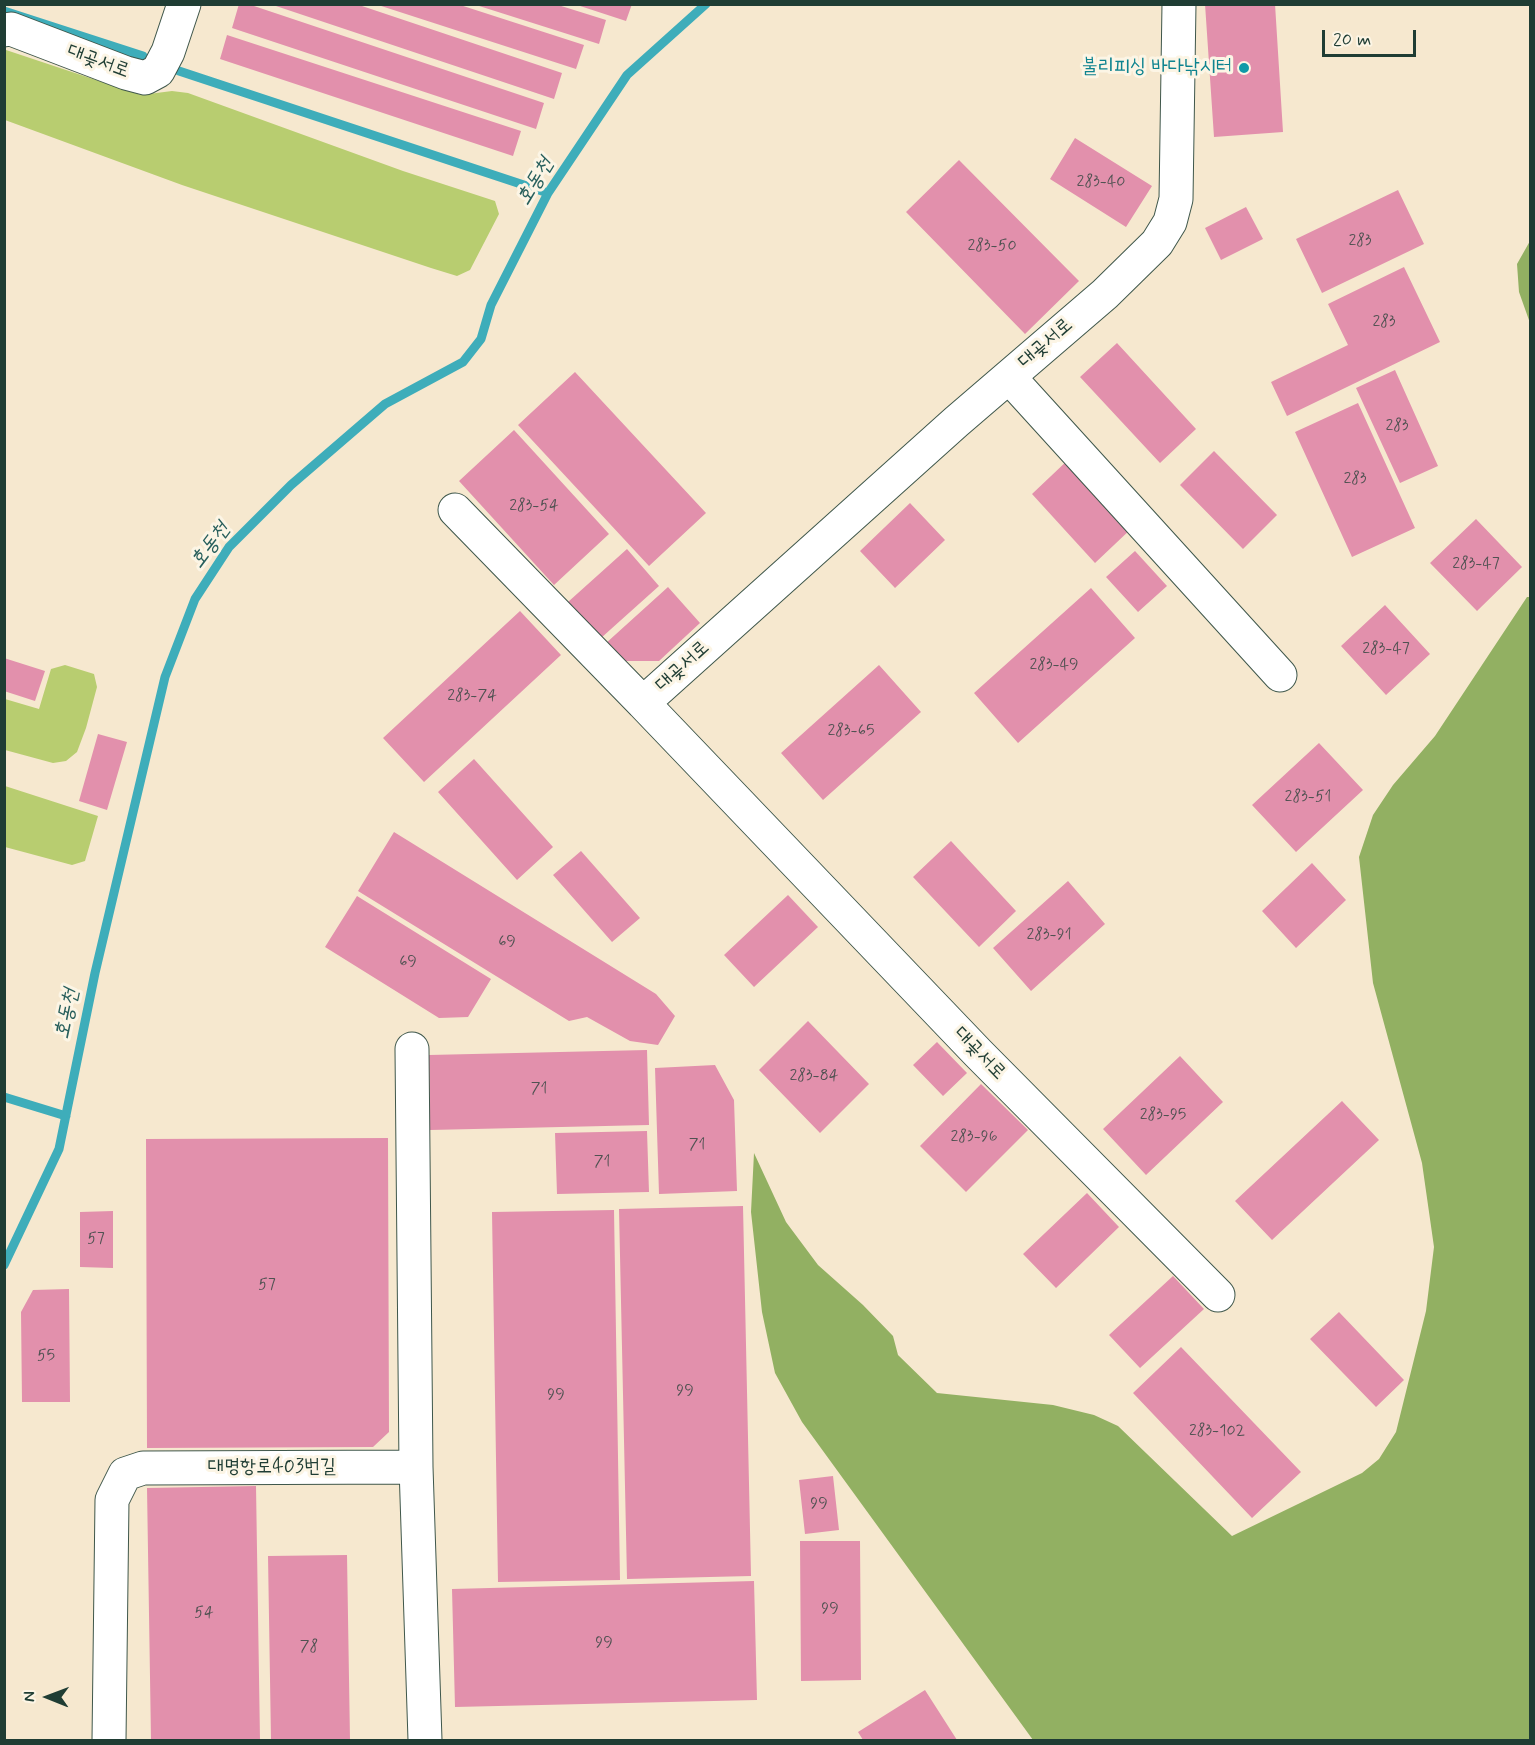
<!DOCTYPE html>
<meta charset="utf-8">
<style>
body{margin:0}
#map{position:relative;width:1535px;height:1745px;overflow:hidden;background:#f6e8cf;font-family:Mynerve,sans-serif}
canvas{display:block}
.frame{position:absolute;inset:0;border:6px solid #1f3d34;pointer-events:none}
.north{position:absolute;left:18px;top:1667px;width:60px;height:60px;-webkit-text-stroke:4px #fcf5e5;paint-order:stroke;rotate:271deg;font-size:16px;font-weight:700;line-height:24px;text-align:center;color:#1f3d34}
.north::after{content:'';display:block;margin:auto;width:21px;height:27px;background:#1f3d34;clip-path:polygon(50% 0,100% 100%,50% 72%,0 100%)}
.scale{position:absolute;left:1322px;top:30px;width:94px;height:27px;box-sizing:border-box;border:3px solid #1f3d34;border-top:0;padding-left:8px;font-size:18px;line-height:21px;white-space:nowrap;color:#1f3d34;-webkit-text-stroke:4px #fcf5e5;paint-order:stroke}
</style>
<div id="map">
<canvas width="1535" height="1745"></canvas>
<div class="frame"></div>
<div class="north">N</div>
<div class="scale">20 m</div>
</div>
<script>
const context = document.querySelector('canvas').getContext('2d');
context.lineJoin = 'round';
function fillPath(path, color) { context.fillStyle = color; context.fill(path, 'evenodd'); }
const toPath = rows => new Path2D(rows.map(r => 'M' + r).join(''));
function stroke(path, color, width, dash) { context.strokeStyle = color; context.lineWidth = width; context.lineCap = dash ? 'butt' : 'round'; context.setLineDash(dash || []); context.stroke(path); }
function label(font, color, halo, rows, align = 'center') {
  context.font = font + ' Mynerve,"Poor Story",sans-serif'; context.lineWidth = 6; context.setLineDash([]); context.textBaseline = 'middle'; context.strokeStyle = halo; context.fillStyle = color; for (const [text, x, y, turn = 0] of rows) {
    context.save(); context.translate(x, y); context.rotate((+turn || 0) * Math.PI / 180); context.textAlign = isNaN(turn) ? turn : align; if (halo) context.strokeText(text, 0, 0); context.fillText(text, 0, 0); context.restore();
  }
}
const green = toPath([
 [6,50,141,95,172,91,188,93,403,171,495,201,499,214,470,270,457,276,431,268,182,185,5,120],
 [65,665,94,674,97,687,86,728,77,752,66,761,53,763,5,750,5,699,39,709,51,669],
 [5,786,98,816,85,861,72,865,5,847]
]);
const forest = toPath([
 [1530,241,1530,323,1519,292,1517,264],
 [1527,597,1530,597,1530,1740,1033,1740,802,1422,775,1373,762,1312,751,1212,754,1153,786,1222,818,1265,863,1305,893,1336,898,1355,937,1393,1053,1405,1094,1415,1118,1426,1232,1536,1362,1473,1379,1459,1396,1432,1426,1311,1434,1247,1422,1163,1373,983,1359,857,1373,815,1393,785,1435,736]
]);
const stream = toPath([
 [4,11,143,56],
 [179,71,548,193],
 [4,1097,66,1116],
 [4,1265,59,1149,95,973,165,677,195,599,229,547,291,485,385,404,463,362,481,339,491,305,548,193,627,75,706,4]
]);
const building = toPath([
 [239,4,248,4,544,103,536,129,232,28],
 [270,4,356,4,562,73,554,99],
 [375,4,457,4,584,45,576,69],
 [574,4,632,4,626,21],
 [1205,4,1275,4,1283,132,1214,137],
 [476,5,558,5,606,20,599,44],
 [227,35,521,131,513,156,220,59],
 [1075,138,1152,186,1126,227,1050,179],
 [959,160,1079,281,1025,334,906,212],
 [1398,190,1424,244,1322,293,1296,239],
 [1246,207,1263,239,1221,260,1205,228],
 [1404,267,1440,342,1287,416,1271,382,1348,345,1328,304],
 [1117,343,1196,429,1160,463,1080,377],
 [1395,370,1438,466,1400,483,1356,388],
 [575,372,706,513,649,566,518,425],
 [1358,403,1415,528,1352,557,1295,432],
 [514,430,609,534,554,585,459,481],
 [1214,451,1277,515,1243,549,1180,485],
 [1070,458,1133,527,1095,563,1032,494],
 [910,503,945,540,895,588,860,551],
 [1476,519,1522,567,1477,611,1430,563],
 [627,549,659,586,601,638,568,602],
 [1135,551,1167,586,1138,612,1106,577],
 [668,587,700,623,659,661,620,661,605,644],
 [1091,588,1135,638,1018,743,974,693],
 [1385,605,1430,654,1386,695,1341,646],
 [520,611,561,655,424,782,383,738],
 [4,658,45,671,35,701,4,691],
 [879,665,921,712,823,800,781,753],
 [98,734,127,742,107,810,79,801],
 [1319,743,1363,790,1296,852,1252,805],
 [474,759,553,847,517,880,438,792],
 [394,832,656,994,675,1016,658,1045,630,1041,587,1017,569,1021,358,891],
 [951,841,1016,911,979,947,913,877],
 [581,851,640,918,612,942,553,875],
 [1312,863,1346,900,1296,948,1262,911],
 [1068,881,1105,924,1031,991,993,948],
 [788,895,818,927,754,987,724,955],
 [357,896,491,979,468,1017,439,1018,325,947],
 [808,1021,869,1084,820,1133,759,1070],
 [937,1042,967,1073,943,1096,913,1065],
 [647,1050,649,1125,430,1130,429,1055],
 [1180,1056,1223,1102,1146,1175,1103,1129],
 [715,1065,734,1100,737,1191,659,1194,655,1068],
 [981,1084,1028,1130,966,1192,920,1146],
 [1342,1101,1379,1140,1272,1240,1235,1201],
 [647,1131,649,1192,557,1194,555,1133],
 [388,1138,389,1432,373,1447,147,1448,146,1139],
 [1087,1193,1119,1227,1056,1288,1023,1254],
 [743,1206,751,1576,627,1579,619,1209],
 [614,1210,620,1580,498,1582,492,1212],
 [113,1211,113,1268,80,1267,80,1212],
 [1173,1276,1204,1309,1140,1368,1109,1335],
 [69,1289,70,1402,22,1402,21,1312,33,1290],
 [1339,1312,1404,1380,1376,1407,1310,1339],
 [1181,1347,1301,1472,1252,1518,1133,1393],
 [833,1476,839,1530,805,1534,799,1480],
 [256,1486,260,1740,151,1740,147,1488],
 [800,1541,860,1541,861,1680,801,1681],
 [347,1555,350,1740,271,1740,268,1556],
 [754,1581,757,1700,455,1707,452,1589],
 [925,1690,957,1740,863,1740,858,1732]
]);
const minor = toPath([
 [1179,4,1176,199,1170,222,1157,243,1105,294,956,422,643,703,978,1053,1218,1295],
 [4,30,11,29,126,73,145,78,158,71,168,52,184,4],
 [1009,377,1280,675],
 [455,510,643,703],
 [412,1049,416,1467],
 [109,1740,112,1500,125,1474,143,1468,416,1467,425,1740]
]);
const markers = [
 [1244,68,6,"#0f9aa8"]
];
const numberNames = [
 ["283-40",1101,183],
 ["283",1360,242],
 ["283-50",992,247],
 ["283",1384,323],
 ["283",1397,427],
 ["283",1355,480],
 ["283-54",534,507],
 ["283-47",1476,565],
 ["283-47",1386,650],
 ["283-49",1054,666],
 ["283-74",472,697],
 ["283-65",851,732],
 ["283-51",1308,798],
 ["283-91",1049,936],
 ["69",507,943],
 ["69",408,963],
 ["283-84",814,1077],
 ["71",539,1090],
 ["283-95",1163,1116],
 ["283-96",974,1138],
 ["71",697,1146],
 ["71",602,1163],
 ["57",96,1240],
 ["57",267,1286],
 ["55",46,1357],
 ["99",685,1392],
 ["99",556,1396],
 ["283-102",1217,1432],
 ["99",819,1505],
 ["99",830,1610],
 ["54",204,1614],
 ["99",604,1644],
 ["78",309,1648]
];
const streetNames = [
 ["대곶서로",98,62,20],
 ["대곶서로",1046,344,-41],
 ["대곶서로",683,667,-42],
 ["대곶서로",979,1054,46],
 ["대명항로403번길",272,1468]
];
const cultureNames = [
 ["불리피싱 바다낚시터",1232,68]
];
const waterNames = [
 ["호동천",536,182,-59],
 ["호동천",211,546,-53],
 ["호동천",68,1014,-78]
];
fillPath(green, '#b8cd70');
fillPath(forest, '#92b062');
stroke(stream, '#3eadba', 9);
fillPath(building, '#e290ac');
stroke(minor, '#3f574b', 35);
stroke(minor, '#fff', 33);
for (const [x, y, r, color] of markers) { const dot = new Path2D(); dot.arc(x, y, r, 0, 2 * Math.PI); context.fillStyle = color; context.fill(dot); stroke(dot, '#fcf5e5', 2); }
label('16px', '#505252', null, numberNames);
label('20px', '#1f3d34', '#fcf5e5', streetNames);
label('20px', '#0d838f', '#fcf5e5', cultureNames, 'right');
label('italic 21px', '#285f5c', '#fcf5e5', waterNames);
</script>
